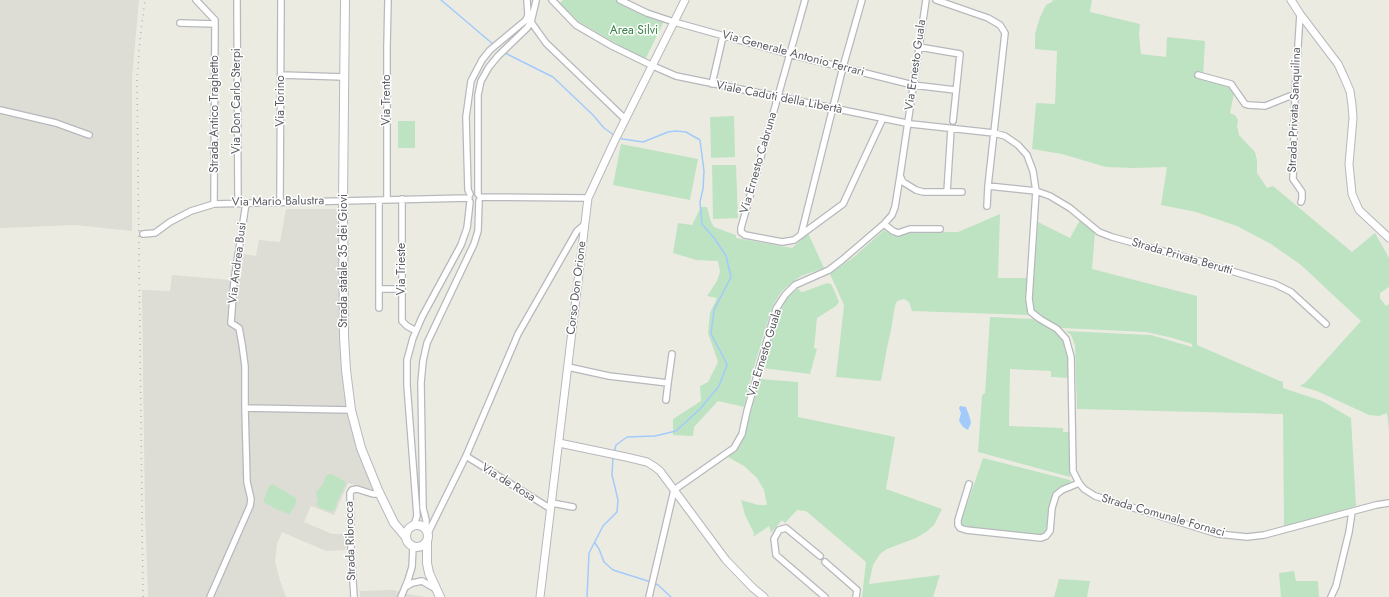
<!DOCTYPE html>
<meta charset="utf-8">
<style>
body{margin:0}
canvas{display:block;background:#ecebe1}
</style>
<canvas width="1389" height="597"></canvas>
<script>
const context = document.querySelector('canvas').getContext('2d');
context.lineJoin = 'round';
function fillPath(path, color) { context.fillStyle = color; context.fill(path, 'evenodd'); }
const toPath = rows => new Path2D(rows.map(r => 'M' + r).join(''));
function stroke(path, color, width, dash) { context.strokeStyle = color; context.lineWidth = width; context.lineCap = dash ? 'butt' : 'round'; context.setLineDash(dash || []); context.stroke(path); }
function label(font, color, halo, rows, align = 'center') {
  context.font = font + ' Jost,sans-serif'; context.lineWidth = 3; context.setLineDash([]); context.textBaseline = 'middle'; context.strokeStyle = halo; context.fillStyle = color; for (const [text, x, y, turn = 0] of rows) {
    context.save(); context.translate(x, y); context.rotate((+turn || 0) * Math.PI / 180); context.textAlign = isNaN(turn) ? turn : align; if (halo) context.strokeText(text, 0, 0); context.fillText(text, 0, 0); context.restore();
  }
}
const industrial = toPath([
 [0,0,139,0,132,77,132,231,75,225,0,228],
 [286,209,344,209,344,337,351,410,378,490,366,488,348,483,334,515,311,506,304,522,332,534,346,534,346,550,326,551,282,532,277,544,275,561,280,581,286,597,148,597,145,512,142,290,170,291,172,275,230,280,234,252,256,256,259,240,280,242],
 [394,590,406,594,427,597,360,597,360,591]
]);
const green = toPath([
 [563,0,615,0,664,21,645,60,579,22,560,3],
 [1053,0,1092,0,1090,12,1140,24,1139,34,1141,54,1166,57,1167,37,1205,41,1203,79,1227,85,1234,93,1230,113,1235,115,1238,120,1237,126,1239,135,1255,152,1257,160,1257,173,1267,188,1273,186,1352,252,1375,233,1389,258,1389,287,1380,293,1380,298,1386,306,1389,304,1389,430,1387,413,1379,416,1369,415,1317,391,1300,386,1306,382,1361,321,1301,265,1271,244,1237,226,1196,212,1161,205,1167,167,1134,168,1106,167,1062,154,1032,149,1036,103,1055,104,1057,51,1035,49,1035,34,1040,17,1046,5,1052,2],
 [734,116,735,157,711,158,710,117],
 [398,121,415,121,415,148,398,148],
 [621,144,698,159,690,200,613,185],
 [712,165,736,165,738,218,713,219],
 [701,207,707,207,711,222,714,227,736,235,736,238,792,248,808,233,824,268,801,276,789,285,781,292,772,307,751,377,744,407,718,401,694,427,693,436,673,435,673,419,701,401,700,386,708,382,718,362,708,333,710,313,717,298,707,296,717,281,720,272,718,261,696,260,673,253,678,223,692,225],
 [1000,214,998,278,1028,278,1026,301,1028,315,912,311,909,302,904,299,897,301,895,306,891,330,887,348,881,381,836,377,844,305,830,274,855,256,884,230,894,236,898,236,907,232,958,232],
 [1080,220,1095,233,1092,269,1197,296,1197,345,1280,381,1283,382,1283,388,1322,401,1351,418,1356,506,1284,527,1283,414,1077,409,1075,345,1071,335,1066,331,1151,335,1192,347,1192,344,1169,337,1146,332,1061,328,1042,317,1035,311,1033,308,1032,302,1038,222,1070,238],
 [827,283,831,284,834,290,839,302,836,306,817,318,814,348,817,349,810,374,762,368,780,312,786,299,798,288,801,292,803,292],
 [990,317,1033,319,1056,331,1066,341,1069,354,1070,378,1051,377,1051,371,1010,369,1009,426,1063,428,1063,432,1072,432,1070,477,978,452,982,395,985,393],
 [760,379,798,382,798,417,895,437,886,489,942,509,934,525,926,532,916,538,887,549,880,554,873,565,869,584,940,575,933,597,862,597,866,562,806,511,797,510,785,523,782,520,771,533,769,526,753,537,754,533,745,515,741,500,758,505,767,505,764,490,757,478,744,466,728,457,741,444,744,436],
 [983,458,1070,480,1072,484,1058,489,1056,493,1049,529,1044,536,968,529,960,525],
 [329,474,332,474,344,481,346,484,337,502,336,508,332,512,320,508,316,504,318,500,316,493,323,484,326,476],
 [272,484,296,498,296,503,290,514,286,513,274,508,264,502,264,499,269,486],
 [1294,571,1296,581,1318,581,1319,597,1281,597,1279,573],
 [1059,579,1090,581,1087,597,1054,597]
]);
const water = toPath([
 [960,406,966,407,970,418,971,423,968,430,963,427,959,421,961,413,959,408]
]);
const stream = toPath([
 [441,0,494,45],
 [505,53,553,77,593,115,604,128,614,135],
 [614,453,616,445,627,437,655,436,676,431,700,409,719,386,727,365,725,360,711,334,714,310,731,277,726,256,715,239,702,224,700,202,703,189,704,171,700,140,686,132,676,131,668,132,643,142,623,139,619,138],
 [595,543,599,549,604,562,613,570,651,582],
 [654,583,658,585,671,597],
 [587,597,589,553,603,526,617,512,618,500,612,475,613,457]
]);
const minor = toPath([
 [196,0,215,20,214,204],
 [237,0,238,203],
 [552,0,576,25,612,46,653,66,676,76,911,124,994,133,1005,136,1018,145,1027,155,1033,171,1036,191,1029,299,1031,312,1040,319,1057,329,1066,339,1071,357,1073,471,1079,483,1084,489,1095,496,1218,534,1247,537,1264,535,1376,505,1389,503],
 [620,0,647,13,674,22,789,54,913,85,955,90],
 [805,0,741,228,741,232,745,235,782,242,794,240,843,204,883,118],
 [936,0,988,18,1000,25,1005,33,988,186],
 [1300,14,1295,94,1293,179,1302,192,1302,199,1301,202],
 [531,22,546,43,625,119],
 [180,23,215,24],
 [919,47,960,54,953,121],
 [281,75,344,77],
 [1198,75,1231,84,1245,104,1248,105,1265,106,1295,94],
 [712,84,723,36],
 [0,110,56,123,89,135],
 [900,176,903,182,916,190,923,192,962,192],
 [947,192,951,129],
 [470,194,468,190,466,117,471,81,482,60,490,50,526,20,528,15,527,0],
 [478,194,478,95,481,81,489,67,498,56,527,28,531,22,536,1],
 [480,197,588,198],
 [387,199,387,47,388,0],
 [402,199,402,321,407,326,416,331],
 [379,200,379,308],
 [280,202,281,0],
 [987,206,988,186,1036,191,1050,196,1070,208,1099,232,1112,237,1181,256,1275,284,1291,292,1326,324],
 [884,224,893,231,898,233,910,229,940,229],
 [143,234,155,233,170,222,191,211,214,204,469,198],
 [801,235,843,67,862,0],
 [379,289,402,289],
 [568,367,609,376,668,383],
 [666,400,668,383,672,354],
 [245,408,245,366,242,344,239,328,231,323,234,282,246,203],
 [466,456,551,509],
 [969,484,958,520,958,525,960,528,966,530,1041,538,1046,536,1050,531,1052,508,1056,495,1062,490,1079,483],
 [552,503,573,507],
 [414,525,417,516,407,385,407,360,413,338,422,317,461,245,467,228,470,202],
 [426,529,426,520,423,508,421,383,423,361,427,343,474,244,478,231,479,201],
 [428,533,466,456,518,334,577,231,584,225],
 [820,556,786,528,779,530,774,539,776,555,825,597],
 [825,562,857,590,856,597],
 [406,587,412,583,422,581,436,589],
 [210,597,250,506,251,499,247,482,245,408,351,410],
 [354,597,351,547,350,493,352,490,357,489,373,494,380,494],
 [401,597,408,580,412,567,413,547],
 [649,597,674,490,734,448,742,434,747,411,776,309,785,295,795,285,829,270,842,260,884,224,892,215,895,207,900,176,926,0],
 [1331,597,1336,586,1349,532,1352,512]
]);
const tertiary = toPath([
 [1291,0,1300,14,1338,64,1344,77,1350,91,1352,105,1353,118,1349,164,1352,194,1359,210,1389,238],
 [559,443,626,457,647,462,655,467,660,471,726,560,753,588,764,597],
 [540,597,588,198,614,142,685,0]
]);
const secondary = toPath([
 [345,0,343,201,344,337,346,370,351,410,361,448,378,490,394,523,405,536],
 '406 536a11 11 0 1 1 22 0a11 11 0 1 1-22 0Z',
 [427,541,427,563,429,573,440,597]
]);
const rail = toPath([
 [143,597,137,80,140,39,145,0]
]);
const parkNames = [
 ["Area Silvi",634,31]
];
const streetNames = [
 ["Via Generale Antonio Ferrari",793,54,15],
 ["Via Ernesto Guala",916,65,-82],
 ["Viale Caduti della Libertà",779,98,11],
 ["Via Trento",387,100,-90],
 ["Via Don Carlo Sterpi",237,101,-90],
 ["Via Torino",281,101,-90],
 ["Strada Privata Sanquilina",1295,110,-88],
 ["Strada Antico Traghetto",215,114,-90],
 ["Via Ernesto Cabruna",759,163,-74],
 ["Via Mario Balustra",278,202,-1],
 ["Strada Privata Berutti",1182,257,16],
 ["Strada statale 35 dei Giovi",344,261,-90],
 ["Via Andrea Busi",238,263,-83],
 ["Via Trieste",402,269,-90],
 ["Corso Don Orione",577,288,-83],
 ["Via Ernesto Guala",765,353,-73],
 ["Via de Rosa",508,483,32],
 ["Strada Comunale Fornaci",1163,516,16],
 ["Strada Ribrocca",351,541,-92]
];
fillPath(industrial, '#dddcd5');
fillPath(green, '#bee3c2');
fillPath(water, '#a2cbfb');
stroke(stream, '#a2cbfb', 1.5);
stroke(minor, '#b7b8bd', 8);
stroke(tertiary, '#b7b8bd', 9);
stroke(secondary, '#b7b9bf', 10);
stroke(minor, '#fff', 5.5);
stroke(tertiary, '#fff', 7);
stroke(secondary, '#fff', 8);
stroke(rail, '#b2b3b3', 1.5, [1, 5]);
label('12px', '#388243', '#fff', parkNames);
label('12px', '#5a5c61', '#fff', streetNames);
</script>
